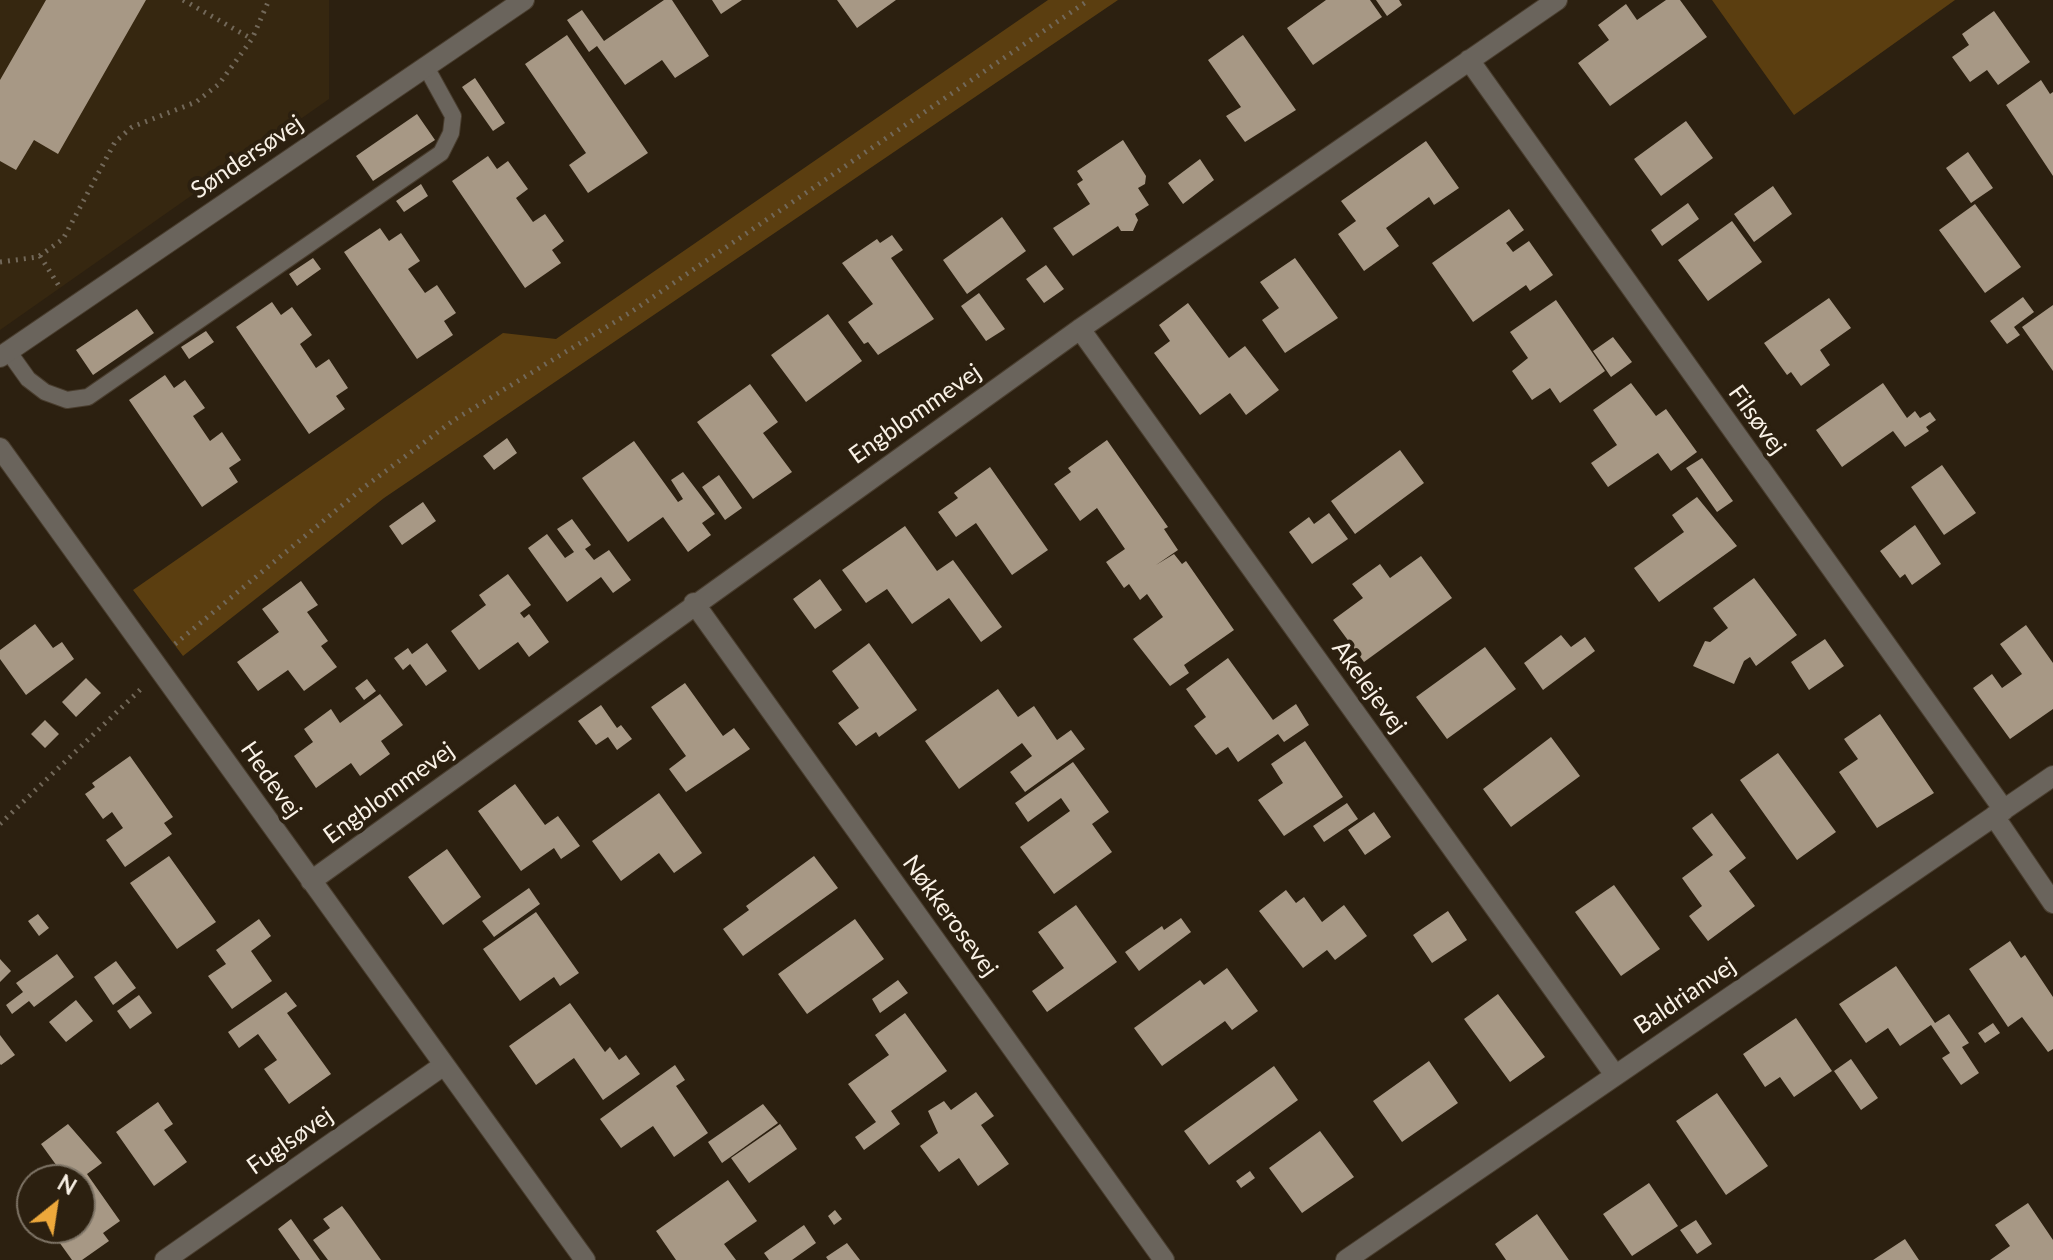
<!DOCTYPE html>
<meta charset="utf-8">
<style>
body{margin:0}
#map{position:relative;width:2053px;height:1260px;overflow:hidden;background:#2c2010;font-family:Lato,sans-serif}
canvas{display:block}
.north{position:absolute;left:16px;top:1164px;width:80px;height:80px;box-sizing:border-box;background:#2c2010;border:2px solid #7e7466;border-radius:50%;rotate:30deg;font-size:22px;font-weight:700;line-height:32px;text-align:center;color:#f9f1e6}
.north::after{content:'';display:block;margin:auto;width:28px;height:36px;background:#eda83b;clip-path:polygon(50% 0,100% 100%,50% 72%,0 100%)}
</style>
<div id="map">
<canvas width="2053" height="1260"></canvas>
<div class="north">N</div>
</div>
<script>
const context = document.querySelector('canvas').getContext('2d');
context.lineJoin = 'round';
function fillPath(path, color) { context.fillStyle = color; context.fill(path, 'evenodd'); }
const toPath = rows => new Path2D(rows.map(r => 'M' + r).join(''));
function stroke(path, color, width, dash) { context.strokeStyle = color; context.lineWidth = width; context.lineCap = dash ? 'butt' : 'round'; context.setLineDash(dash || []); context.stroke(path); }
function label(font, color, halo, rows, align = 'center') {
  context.font = font + ' Lato,sans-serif'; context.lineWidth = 8; context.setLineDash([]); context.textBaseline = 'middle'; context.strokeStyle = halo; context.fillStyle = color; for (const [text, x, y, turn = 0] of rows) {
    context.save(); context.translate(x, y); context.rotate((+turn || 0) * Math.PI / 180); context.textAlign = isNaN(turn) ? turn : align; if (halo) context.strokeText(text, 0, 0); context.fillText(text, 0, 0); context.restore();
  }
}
const built = toPath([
 [0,0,329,0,329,99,0,330]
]);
const green = toPath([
 [1048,0,1118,0,384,498,183,656,133,590,503,333,556,339],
 [1712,0,1955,0,1794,115]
]);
const building = toPath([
 [46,0,146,0,58,154,34,140,16,170,0,161,0,80],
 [664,0,672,0,709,56,675,78,662,60,625,85,597,46,589,52,567,20,582,10,604,41],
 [712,0,742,0,721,14],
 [837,0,896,0,857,28],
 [1326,0,1370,0,1382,17,1313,65,1287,28],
 [1376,0,1399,0,1402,5,1387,16],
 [1666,0,1680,0,1707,37,1610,106,1578,63,1609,40,1598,25,1626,4,1637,20],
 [1994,11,2030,62,1998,85,1987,70,1970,82,1952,57,1969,45,1962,34],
 [567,35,648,153,588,193,569,165,586,153,525,64],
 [1243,35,1296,110,1245,142,1226,116,1241,107,1208,60],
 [475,78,505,123,493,131,462,87],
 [2041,80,2050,94,2053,92,2053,176,2006,105],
 [417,114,435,140,373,181,356,156],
 [1686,121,1713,158,1661,196,1634,159],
 [1123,140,1146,176,1145,184,1138,188,1149,205,1135,214,1138,220,1133,231,1121,231,1118,226,1073,256,1053,228,1090,204,1077,184,1083,180,1077,171],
 [1426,141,1459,188,1434,205,1429,197,1386,228,1399,246,1364,271,1338,234,1356,221,1341,201],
 [1968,152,1993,188,1971,203,1946,168],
 [488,156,497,169,508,161,528,189,516,198,533,222,545,214,564,241,552,250,561,263,525,288,452,181],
 [1200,159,1214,180,1183,204,1168,183],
 [421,184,428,196,404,212,396,201],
 [1773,186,1792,214,1754,242,1734,214],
 [1688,203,1699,219,1662,246,1651,230],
 [1975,204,2021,267,1985,293,1939,230],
 [1509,209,1524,230,1506,243,1513,252,1529,241,1553,275,1530,291,1526,285,1473,322,1432,263],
 [1002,217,1026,251,967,294,943,260],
 [1732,221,1762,262,1708,301,1678,260],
 [380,228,389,241,401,233,420,261,408,269,425,293,437,285,456,313,444,321,453,335,417,359,344,252],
 [892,235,903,250,891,258,934,319,878,355,868,342,864,344,848,322,873,304,842,263,877,239,880,243],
 [313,258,321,269,297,286,289,274],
 [1295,258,1338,318,1285,353,1262,320,1279,308,1260,282],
 [1046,265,1064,289,1044,303,1026,279],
 [979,293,1005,329,986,341,961,306],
 [2023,297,2034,312,2014,327,2020,335,2007,344,1990,321],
 [1829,298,1851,328,1820,350,1830,365,1801,386,1791,372,1787,375,1764,343],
 [1556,300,1605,371,1560,403,1550,388,1532,400,1512,371,1528,358,1510,332],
 [272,302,281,315,292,307,312,335,300,344,316,368,329,359,348,388,336,396,345,409,309,434,236,327],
 [1188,303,1229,358,1245,346,1279,390,1246,415,1230,393,1200,415,1154,353,1170,341,1159,325],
 [2053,305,2053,371,2022,327],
 [137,309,154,333,93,375,76,350],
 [828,314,862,361,806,402,771,355],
 [206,331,214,342,189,359,181,347],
 [1613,337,1632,362,1611,377,1593,351],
 [165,375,174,388,185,380,205,408,193,416,210,441,222,432,241,460,229,468,238,482,202,507,129,400],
 [1631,383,1656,416,1666,409,1697,452,1671,471,1658,453,1608,487,1591,463,1617,445,1593,410],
 [1883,383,1907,418,1915,411,1920,418,1930,412,1936,420,1926,427,1929,431,1905,447,1893,431,1842,467,1816,430],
 [750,384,778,422,763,433,792,472,753,499,697,422],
 [507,438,517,453,494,470,483,456],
 [1107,440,1168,527,1164,529,1178,550,1156,565,1174,554,1182,564,1186,561,1234,630,1184,665,1189,673,1170,686,1133,639,1163,617,1147,594,1140,600,1129,584,1124,588,1106,562,1125,549,1097,508,1080,521,1054,484,1071,472,1068,468],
 [634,441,678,502,683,499,671,480,683,472,715,514,702,523,711,535,688,552,663,517,628,542,582,478],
 [1400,450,1424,483,1355,534,1331,501],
 [1702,458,1733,501,1717,512,1686,468],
 [1942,465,1976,513,1944,535,1911,487],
 [990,467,1048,550,1012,575,976,523,956,537,938,512,958,498,954,493],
 [719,475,742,508,725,520,702,487],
 [1697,497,1737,546,1659,602,1634,568,1684,532,1672,515],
 [423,502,436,521,402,545,389,526],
 [1329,513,1348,539,1312,564,1289,532,1309,517,1314,524],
 [572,519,591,545,585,549,594,560,609,550,631,580,613,593,601,577,567,602,528,548,547,534,565,558,574,552,557,529],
 [1915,525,1941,564,1912,585,1905,574,1900,578,1880,551],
 [905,526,937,571,953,560,1002,627,981,642,949,598,912,624,887,589,866,603,842,570],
 [1421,556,1452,598,1364,662,1333,620,1363,598,1352,584,1380,564,1390,578],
 [508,574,531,605,520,613,524,618,529,614,549,642,529,657,518,642,479,670,451,631,486,605,479,595],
 [1754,578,1797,635,1756,666,1750,657,1744,661,1734,684,1693,666,1705,641,1710,642,1728,628,1713,608],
 [820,579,842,610,815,629,793,599],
 [301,581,318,605,307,612,328,641,321,646,337,667,304,691,288,670,258,691,237,662,279,632,262,609],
 [35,624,53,648,62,642,74,659,26,695,0,659,0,650],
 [2026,625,2053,663,2053,709,2010,739,1973,688,1992,674,2002,688,2022,674,2000,644],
 [1561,635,1571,647,1585,637,1595,651,1543,690,1524,663],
 [1825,639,1844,666,1809,690,1791,662],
 [427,643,447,671,426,686,410,664,403,670,394,658,408,648,412,654],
 [869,643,917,710,879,737,876,732,856,746,838,723,859,708,832,671],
 [1485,647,1516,689,1447,739,1416,697],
 [1228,658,1273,720,1296,704,1309,725,1284,742,1278,734,1238,762,1228,747,1216,755,1194,726,1206,717,1186,689],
 [86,678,101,693,76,717,62,702],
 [367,679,376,691,364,700,355,688],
 [685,683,723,736,734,728,750,749,686,792,669,769,686,756,651,707],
 [998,689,1018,717,1034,706,1057,740,1071,730,1085,749,1025,792,1010,772,1032,756,1022,743,959,789,925,741],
 [380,694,403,725,381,741,390,754,360,776,351,763,316,788,294,756,313,742,304,729,331,709,340,723],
 [601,705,617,728,621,725,632,739,617,750,608,737,596,745,578,721],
 [1880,714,1934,793,1877,828,1839,772,1858,759,1844,739],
 [45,720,59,734,45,748,31,734],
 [1551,737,1580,776,1511,827,1483,789],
 [1305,741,1343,797,1284,836,1258,800,1283,783,1271,764],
 [1778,753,1836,832,1797,860,1740,780],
 [130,756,173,817,164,823,172,834,125,867,106,840,123,828,112,812,103,819,85,794,95,787,92,783],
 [1073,762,1109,812,1092,824,1112,852,1054,894,1020,847,1070,811,1061,798,1028,822,1015,803],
 [515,784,545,825,558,816,580,846,561,859,554,848,521,871,478,811],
 [659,793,702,853,674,873,659,853,621,881,592,841],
 [1347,803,1358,819,1324,842,1313,826],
 [1374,812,1391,837,1365,855,1348,830],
 [1712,813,1746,858,1729,871,1755,906,1708,941,1689,916,1702,906,1682,878,1713,855,1692,828],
 [447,849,481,897,443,925,408,877],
 [169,856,216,922,177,949,130,883],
 [814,856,838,888,743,956,723,929,749,910,746,906],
 [1614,885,1660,949,1621,976,1575,912],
 [529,888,540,904,494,937,482,921],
 [1286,890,1296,903,1304,897,1322,922,1344,905,1367,936,1335,960,1327,950,1303,968,1259,911],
 [1076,905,1117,962,1047,1012,1032,991,1064,968,1038,932],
 [1448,911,1467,940,1432,963,1413,935],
 [536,912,579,973,560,986,554,977,520,1001,483,949],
 [38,914,49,928,39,936,28,921],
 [1181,918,1191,932,1139,971,1125,952,1162,926,1164,930],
 [259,919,271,936,251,951,272,981,232,1009,208,976,226,964,216,950],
 [855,919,884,959,807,1014,778,974],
 [2010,941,2021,958,2025,955,2053,997,2053,1049,2048,1052,2022,1017,2008,1027,1969,969],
 [57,954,74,977,34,1007,29,1001,12,1014,6,1005,23,992,16,983],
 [0,959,11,971,0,982],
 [116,961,136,988,113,1005,94,977],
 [1896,966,1935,1023,1949,1014,1969,1043,1962,1047,1979,1073,1961,1085,1942,1058,1950,1053,1931,1025,1900,1046,1888,1028,1866,1043,1839,1004],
 [1227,968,1258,1011,1232,1030,1225,1021,1162,1066,1134,1028,1200,980,1204,985],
 [898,980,908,993,880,1013,872,999],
 [286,992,297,1006,287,1013,331,1074,289,1104,264,1069,277,1060,258,1034,239,1048,228,1032],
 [1498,994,1545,1057,1510,1082,1464,1019],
 [139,995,152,1013,130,1029,117,1011],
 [76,1000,93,1021,66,1042,49,1022],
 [570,1003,605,1052,610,1047,619,1060,626,1055,640,1074,603,1100,574,1058,536,1085,509,1046],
 [905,1013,947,1071,891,1111,900,1124,864,1150,855,1137,876,1122,848,1084,889,1055,875,1035],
 [1796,1018,1832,1071,1794,1097,1780,1077,1765,1087,1743,1054],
 [1993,1023,2000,1033,1985,1043,1978,1033],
 [0,1035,15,1055,1,1065,0,1064],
 [1851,1059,1878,1098,1861,1110,1834,1071],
 [1429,1061,1458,1103,1402,1142,1373,1101],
 [675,1065,685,1080,676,1086,708,1133,674,1157,653,1126,621,1148,600,1119],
 [1274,1066,1298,1100,1209,1165,1184,1131],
 [976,1092,994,1116,981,1125,1009,1164,978,1186,959,1158,939,1172,920,1146,938,1133,928,1111,944,1101,951,1110],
 [1717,1093,1768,1166,1726,1195,1676,1121],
 [158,1102,173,1124,164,1130,187,1162,154,1186,116,1132],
 [763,1104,778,1123,722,1163,708,1142],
 [68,1124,102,1163,87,1174,120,1221,103,1233,109,1241,82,1260,72,1260,49,1228,80,1228,80,1180,67,1180,41,1144],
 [780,1124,797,1149,749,1183,731,1158],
 [1320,1131,1354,1177,1302,1213,1269,1168],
 [1250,1171,1255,1178,1241,1188,1236,1181],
 [728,1180,757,1221,724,1244,736,1260,676,1260,656,1231],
 [1649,1183,1678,1226,1632,1256,1603,1214],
 [2028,1203,2053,1240,2053,1260,1990,1260,2010,1246,1995,1225],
 [342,1206,349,1215,381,1260,328,1260,313,1240,330,1228,323,1219],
 [835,1210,842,1219,834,1225,828,1216],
 [1537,1214,1569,1260,1506,1260,1495,1244],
 [291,1219,320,1260,300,1260,278,1229],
 [1696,1220,1712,1244,1697,1254,1680,1230],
 [804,1225,816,1243,792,1260,769,1260,764,1253],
 [1905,1239,1919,1260,1873,1260],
 [847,1243,860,1260,828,1260,826,1257]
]);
const path = toPath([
 [183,0,252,39],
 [40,256,59,286],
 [0,262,38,257,63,239,115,142,132,127,196,102,219,84,252,39,269,0],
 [175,644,363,488,454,420,631,312,1089,0],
 [0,824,143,687]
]);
const service = toPath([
 [8,351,28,379,45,392,67,400,88,397,441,153,451,133,453,116,426,67]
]);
const minor = toPath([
 [1469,60,2004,810],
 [1080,329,1615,1075],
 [0,357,524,0],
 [0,448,585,1260],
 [694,603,1164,1260],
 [1994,816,2053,903],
 [311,881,1080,329,1557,0],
 [165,1260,444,1065],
 [1346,1260,2053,776]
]);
const streetNames = [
 ["Søndersøvej",247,157,-34],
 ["Engblommevej",915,414,-35],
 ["Filsøvej",1757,420,54],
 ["Akelejevej",1369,687,54],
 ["Hedevej",271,780,55],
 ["Engblommevej",389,793,-36],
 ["Nøkkerosevej",950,916,54],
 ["Baldrianvej",1685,996,-34],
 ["Fuglsøvej",290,1141,-35]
];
fillPath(built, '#362710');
fillPath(green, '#5b3e10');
fillPath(building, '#a79885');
stroke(service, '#493d2e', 18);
stroke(minor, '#493d2e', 22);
stroke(path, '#726859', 5, [2, 6]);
stroke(service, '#6a645c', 16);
stroke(minor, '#6a645c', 20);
label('24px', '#f9f1e6', '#2c2010', streetNames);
</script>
